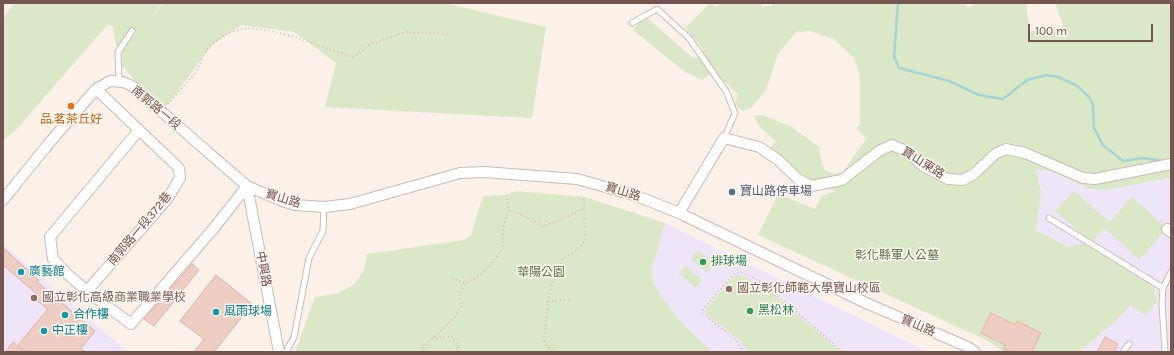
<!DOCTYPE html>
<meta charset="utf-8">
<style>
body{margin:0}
#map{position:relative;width:1174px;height:355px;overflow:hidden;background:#fbf1e9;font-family:Karla,sans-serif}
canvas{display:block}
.frame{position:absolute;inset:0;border:4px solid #74554f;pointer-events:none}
.scale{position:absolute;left:1028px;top:24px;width:125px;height:18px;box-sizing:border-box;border:2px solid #74554f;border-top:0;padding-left:5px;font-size:12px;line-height:14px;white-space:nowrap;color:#74554f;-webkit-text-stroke:3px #fef6f0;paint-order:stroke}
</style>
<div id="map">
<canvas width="1174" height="355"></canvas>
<div class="frame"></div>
<div class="scale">100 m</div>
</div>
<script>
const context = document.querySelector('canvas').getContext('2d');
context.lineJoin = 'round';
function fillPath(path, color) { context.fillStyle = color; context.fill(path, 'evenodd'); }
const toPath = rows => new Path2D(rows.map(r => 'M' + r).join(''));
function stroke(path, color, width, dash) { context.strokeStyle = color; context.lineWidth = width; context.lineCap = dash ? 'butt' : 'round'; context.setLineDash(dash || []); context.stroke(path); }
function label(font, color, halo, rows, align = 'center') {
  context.font = font + ' Karla,"Noto Sans TC",sans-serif'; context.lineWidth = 3; context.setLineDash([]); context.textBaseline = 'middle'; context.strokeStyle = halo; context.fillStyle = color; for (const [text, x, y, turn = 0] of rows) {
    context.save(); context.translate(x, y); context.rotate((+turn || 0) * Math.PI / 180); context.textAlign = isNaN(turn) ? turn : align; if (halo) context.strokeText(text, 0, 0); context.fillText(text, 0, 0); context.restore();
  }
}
const education = toPath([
 [1036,168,1051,171,1091,189,1105,190,1171,178,1171,352,1079,352,1114,322,1132,304,1145,314,1157,302,1154,288,1084,243,1068,247,1036,230,1041,192],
 [665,223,928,352,712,352,682,323,661,296,653,282,652,269],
 [3,244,128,352,3,352]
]);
const green = toPath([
 [15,3,161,3,148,22,162,3,444,3,546,27,532,118,325,107,336,63,294,32,241,25,212,45,162,112,118,61,123,54,116,46,113,27,108,24,16,130,3,141,3,18],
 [710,3,716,7,722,3,760,3,762,7,771,6,772,3,964,3,968,8,978,3,1026,3,1030,31,1063,26,1055,3,1171,3,1171,178,1105,190,1091,189,1051,171,1036,169,1041,192,1036,230,1068,247,1084,243,1154,287,1157,302,1145,315,1131,305,1114,322,1079,352,1004,352,988,341,758,235,778,194,815,209,822,196,835,191,816,184,773,153,770,149,775,141,758,125,754,116,763,115,792,127,819,147,821,161,825,170,834,174,843,172,866,139,857,128,860,124,860,75,854,58,834,39,810,31,796,32,778,54,766,90,751,108,742,111,735,104,738,94,714,72,703,80,685,72,633,30,645,16,693,58,698,57,704,50,685,28],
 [515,191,584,197,665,223,652,269,653,282,661,296,682,323,712,352,295,352,315,297,339,293,354,284,364,271,367,254,464,240,471,235,483,196,506,195],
 [1074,191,1110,222,1132,196,1167,229,1139,260,1105,228,1092,242,1055,211],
 [698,250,714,265,707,273,691,259],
 [685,265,702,280,695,288,679,273],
 [740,275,762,284,841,352,749,352,738,339,706,314,706,309,734,276]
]);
const stream = toPath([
 [898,3,894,56,899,68,949,81,979,95,1003,99,1027,80,1046,75,1058,77,1076,85,1089,97,1093,105,1094,128,1103,145,1123,161,1143,158,1163,161]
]);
const building = toPath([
 [3,248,39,280,37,282,95,331,81,348,85,352,26,352,18,345,48,309,35,299,38,295,3,265,3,248],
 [192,264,199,270,154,326,144,319,192,264],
 [216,275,252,304,214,352,194,352,204,339,180,321,216,275],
 [991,313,1015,325,1017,321,1041,333,1032,352,1011,352,1004,349,1005,345,981,333,991,313],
 [1105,337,1118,344,1114,352,1097,352,1105,337],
 [13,342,24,352,5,352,13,342]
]);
const path = toPath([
 [168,104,196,72,207,49,225,34,246,28,266,30,292,36,352,57,359,54,369,45,405,32,448,34],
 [509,211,518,213,542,226,558,221,583,209],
 [452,278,465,283],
 [548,302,564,300,572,301],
 [433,337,435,339,451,336,459,348,458,352],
 [422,352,423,348,454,318,462,305,459,294,465,283,477,277,486,269,497,257,502,249,504,224,509,211,506,195],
 [546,352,550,348],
 [556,352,546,345,544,337,548,302,553,280,563,259,581,247,585,240,584,197],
 [744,352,735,339,703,314,703,309,735,273,741,272,763,283,843,352]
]);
const lane = toPath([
 [632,23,657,9,689,38,726,91,735,113,724,138],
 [119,82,118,52,132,31],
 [1049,218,1163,288],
 [286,352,294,337,309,258,323,231,324,207],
 [1123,352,1129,344],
 [1165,352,1162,303,1163,288,1171,272]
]);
const street = toPath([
 [139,130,50,237,53,259,65,272,87,291,131,324,214,228,247,186],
 [247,186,279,352],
 [3,200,50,142,96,89,110,81,123,82,132,86,247,186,282,201,295,205,324,207,350,204,460,173,484,172,577,179,637,196,679,213,866,303,968,347,975,352],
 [679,213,724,138,759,147,777,159,798,179,811,186,842,180,879,151,892,145,906,151,923,166,948,179,963,180,974,174,995,154,1006,149,1025,153,1083,178,1095,179,1171,164],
 [1167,229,1171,232],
 [87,291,168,198,180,178,179,168,96,89]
]);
const markers = [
 [71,106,4,"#e8710a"],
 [732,192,4,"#5c6f8a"],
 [703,262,4,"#2e9e5b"],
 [21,272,4,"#0f9aa8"],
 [729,289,4,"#8d6e63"],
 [34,298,4,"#8d6e63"],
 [750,311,4,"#2e9e5b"],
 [216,312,4,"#0f9aa8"],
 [65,315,4,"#0f9aa8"],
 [44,331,4,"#0f9aa8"]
];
const streetNames = [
 ["南郭路一段",156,108,40],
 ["寶山東路",923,163,32],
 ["寶山路",623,192,17],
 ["寶山路",283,199,17],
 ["南郭路一段372巷",140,229,-50],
 ["中興路",263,269,79],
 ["寶山路",918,326,23]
];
const foodNames = [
 ["品.茗茶丘好",71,120]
];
const serviceNames = [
 ["寶山路停車場",740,192]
];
const parkNames = [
 ["彰化縣軍人公墓",897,256],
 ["華陽公園",541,273]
];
const leisureNames = [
 ["排球場",711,262],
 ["黑松林",758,311]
];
const cultureNames = [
 ["廣藝館",29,272],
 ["風雨球場",224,312],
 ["合作樓",73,315],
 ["中正樓",52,331]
];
const educationNames = [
 ["國立彰化師範大學寶山校區",737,289],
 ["國立彰化高級商業職業學校",42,298]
];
fillPath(education, '#eee6f8');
fillPath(green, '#dbe8c8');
stroke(stream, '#a6d4d3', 2.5);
fillPath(building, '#eecdc3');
stroke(building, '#e0b1a5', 1);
stroke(lane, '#cebab3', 7);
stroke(street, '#cebab3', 12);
stroke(path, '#d3afa6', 1.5, [1, 3]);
stroke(lane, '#fff', 5);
stroke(street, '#fff', 10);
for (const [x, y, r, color] of markers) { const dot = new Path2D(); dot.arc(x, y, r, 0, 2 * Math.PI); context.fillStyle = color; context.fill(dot); stroke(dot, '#fef6f0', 1.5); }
label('12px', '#74554f', '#fef6f0', streetNames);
label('12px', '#c56008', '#fef6f0', foodNames);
label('12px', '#4e5e75', '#fef6f0', serviceNames, 'left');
label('12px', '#5e7847', '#fef6f0', parkNames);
label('12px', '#27864d', '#fef6f0', leisureNames, 'left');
label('12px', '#0d838f', '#fef6f0', cultureNames, 'left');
label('12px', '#785e54', '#fef6f0', educationNames, 'left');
</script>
